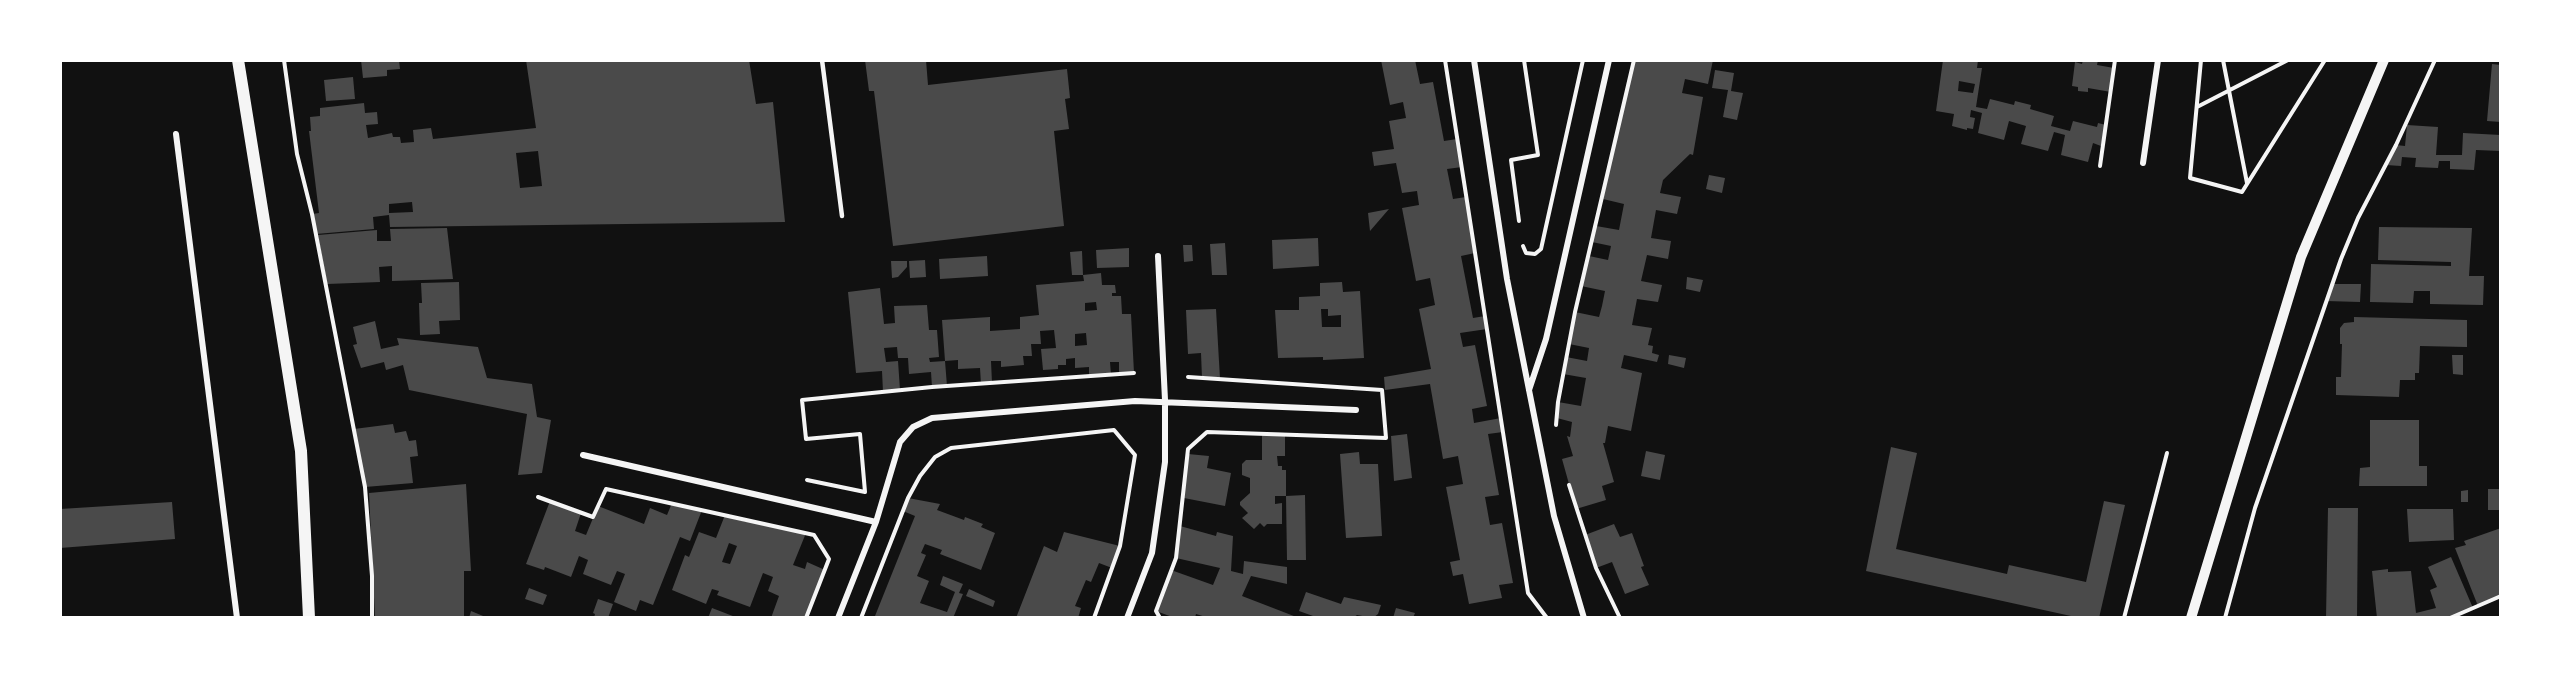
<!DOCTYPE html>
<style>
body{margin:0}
#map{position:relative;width:2561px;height:678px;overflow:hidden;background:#111;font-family:Overpass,sans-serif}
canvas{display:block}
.frame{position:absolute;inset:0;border:62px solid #fff;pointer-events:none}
</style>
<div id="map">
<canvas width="2561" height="678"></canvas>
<div class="frame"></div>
</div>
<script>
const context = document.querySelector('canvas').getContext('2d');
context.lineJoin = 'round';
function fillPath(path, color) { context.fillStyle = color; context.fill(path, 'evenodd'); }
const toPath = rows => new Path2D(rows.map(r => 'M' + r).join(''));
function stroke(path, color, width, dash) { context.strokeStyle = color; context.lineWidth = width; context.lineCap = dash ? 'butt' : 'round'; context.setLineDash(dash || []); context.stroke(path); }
const building = toPath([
 [361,60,399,60,400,69,387,70,387,76,363,78],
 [526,60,749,60,756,104,773,102,785,222,390,227,389,215,373,217,374,229,316,234,312,214,319,213,309,131,311,131,310,117,320,116,320,108,364,103,365,113,377,112,378,124,366,125,368,138,392,133,393,137,400,137,401,143,414,142,413,130,431,128,433,139,536,128],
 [538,151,542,186,520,188,516,153],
 [412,202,413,212,389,213,389,204],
 [865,60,926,60,928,85,1067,69,1070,98,1065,99,1069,129,1054,131,1064,226,893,246,874,91,869,91],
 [1381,60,1415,60,1420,84,1433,82,1444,141,1457,139,1462,167,1447,169,1453,199,1466,197,1475,253,1461,256,1473,318,1485,316,1487,329,1460,333,1463,347,1475,345,1487,406,1472,409,1474,423,1501,418,1503,432,1488,434,1499,495,1485,497,1490,525,1502,523,1513,583,1499,585,1502,598,1469,604,1463,574,1453,576,1450,562,1460,560,1446,487,1463,484,1458,456,1443,459,1430,384,1385,390,1384,377,1431,369,1419,309,1435,305,1430,278,1416,281,1402,208,1419,205,1417,191,1402,193,1396,163,1374,166,1372,152,1394,149,1389,121,1406,118,1403,102,1390,105],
 [1634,60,1713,60,1708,84,1685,79,1682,93,1703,97,1693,155,1690,154,1663,180,1660,193,1681,197,1677,214,1656,210,1651,238,1671,241,1668,259,1647,255,1641,281,1662,285,1658,302,1637,299,1632,325,1652,328,1648,345,1653,346,1652,353,1659,355,1657,362,1624,355,1621,368,1642,373,1631,431,1608,426,1605,443,1603,443,1614,482,1602,486,1606,500,1576,509,1562,459,1573,456,1567,436,1570,437,1572,422,1557,418,1558,402,1581,406,1586,378,1563,374,1566,357,1587,361,1589,348,1569,344,1575,312,1599,317,1602,306,1605,291,1581,286,1589,256,1608,260,1611,246,1592,242,1596,226,1619,230,1624,204,1603,199],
 [1943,60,1978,60,1977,68,1982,68,1976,107,1987,109,1990,99,2014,105,2015,101,2031,105,2030,109,2054,116,2051,126,2070,131,2073,121,2097,127,2098,123,2106,125,2101,146,2093,143,2088,162,2061,155,2065,135,2054,132,2048,151,2021,144,2026,126,2009,121,2004,140,1978,133,1982,113,1971,110,1970,117,1975,118,1973,129,1967,128,1967,130,1952,126,1954,114,1936,111],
 [1959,81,1975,84,1973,93,1958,91],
 [2083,60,2098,60,2097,65,2114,68,2111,92,2088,88,2088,92,2078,91,2078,87,2072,86,2075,62,2082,64],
 [2492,64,2501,65,2501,122,2487,121],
 [1715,70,1734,73,1731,91,1743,93,1737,120,1723,117,1728,90,1712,88],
 [353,77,355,99,326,101,324,80],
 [2407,125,2438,127,2436,155,2462,155,2463,133,2501,135,2501,151,2476,150,2474,170,2450,169,2450,161,2439,161,2438,168,2415,167,2416,158,2402,157,2401,166,2386,165,2396,145,2405,146],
 [1709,175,1725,178,1722,193,1706,189],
 [1389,209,1370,231,1368,213],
 [2379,227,2472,228,2469,276,2484,276,2483,305,2430,304,2430,291,2414,291,2413,303,2370,302,2371,264,2451,266,2451,262,2378,260],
 [447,228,453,279,392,281,392,266,379,267,380,282,327,284,318,235,377,230,377,241,391,241,390,229],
 [1318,238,1319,266,1273,269,1272,240],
 [1225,243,1227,275,1212,275,1210,244],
 [1183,245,1192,245,1193,261,1184,262],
 [1129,248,1129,267,1097,268,1096,250],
 [1082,251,1083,275,1072,275,1070,252],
 [987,256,988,276,940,279,939,259],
 [925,260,926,277,910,278,909,261],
 [891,261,907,261,907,267,898,277,892,278],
 [1101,273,1102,285,1115,285,1116,293,1112,293,1112,296,1121,296,1122,314,1131,314,1134,373,1119,374,1119,362,1110,362,1111,375,1089,376,1089,367,1075,368,1075,358,1066,359,1066,365,1058,365,1058,369,1043,370,1041,349,1056,348,1054,330,1040,331,1041,344,1031,344,1032,356,1023,356,1024,365,1001,367,1001,361,991,361,992,383,981,384,980,368,958,369,958,360,945,361,942,320,990,317,990,331,1020,329,1020,317,1039,315,1036,285,1084,281,1083,275],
 [1096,302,1097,310,1085,311,1085,303],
 [1086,333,1087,345,1075,346,1075,334],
 [1687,277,1703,280,1700,292,1686,289],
 [459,282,460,320,439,321,440,334,420,335,419,303,422,303,421,283],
 [1342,282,1343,292,1360,291,1364,358,1323,360,1323,357,1278,358,1275,310,1299,310,1299,297,1320,296,1320,283],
 [1321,309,1328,309,1328,316,1341,315,1341,327,1322,327],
 [2332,284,2361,284,2360,302,2326,301],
 [880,288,884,324,895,323,894,306,927,305,929,330,937,330,939,357,929,358,930,362,945,361,947,386,932,387,931,372,909,374,908,358,898,358,897,347,884,348,886,362,898,361,900,390,883,392,882,371,856,373,848,292],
 [1216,309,1220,379,1202,378,1201,353,1188,354,1186,310],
 [2354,317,2467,320,2467,347,2420,346,2419,373,2415,373,2415,380,2400,380,2399,397,2336,395,2336,377,2341,377,2342,344,2340,344,2340,328,2344,323,2354,322],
 [375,321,381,349,399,345,397,338,478,347,487,378,532,384,537,417,551,420,542,473,518,475,527,414,409,390,403,365,386,370,384,362,361,368,353,345,357,344,353,327],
 [1669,355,1686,358,1684,368,1668,364],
 [2452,355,2463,355,2463,375,2453,374],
 [2370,420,2419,420,2419,466,2427,466,2427,486,2359,486,2360,468,2370,467],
 [393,424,395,433,406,431,409,441,416,440,418,456,410,457,413,483,365,487,354,429],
 [1262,432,1285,433,1285,456,1277,456,1278,466,1282,466,1282,470,1286,470,1286,496,1305,495,1306,560,1287,560,1286,496,1275,496,1275,504,1282,503,1282,524,1267,524,1264,527,1260,523,1254,529,1242,518,1248,513,1240,505,1240,502,1250,493,1250,478,1242,475,1242,464,1246,460,1262,460],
 [1407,434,1412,478,1394,481,1391,436],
 [1891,447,1917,453,1896,549,2007,574,2009,565,2086,582,2104,501,2125,505,2099,618,2080,618,1866,571],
 [1646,451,1665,455,1660,480,1641,476],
 [1359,452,1360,464,1378,464,1382,536,1346,538,1340,454],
 [1188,454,1209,456,1207,468,1231,473,1225,506,1184,498],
 [466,484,471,571,464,571,464,618,375,618,369,493],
 [2488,489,2501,489,2501,510,2488,510],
 [2468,490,2468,502,2461,502,2461,491],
 [908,498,940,504,937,510,964,520,965,517,983,524,981,527,995,533,981,570,940,554,942,550,925,544,921,553,926,555,917,576,929,581,920,603,947,612,955,592,940,585,943,576,963,584,959,593,963,594,953,618,880,618,875,616,915,516,903,511],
 [550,501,581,513,575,531,586,535,598,506,644,524,650,508,667,515,672,503,702,510,690,541,680,537,653,605,640,600,636,611,614,602,625,574,617,571,611,585,583,574,588,560,579,556,571,577,545,567,544,570,526,564],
 [172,502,175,539,60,548,60,509],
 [2328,508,2358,508,2357,618,2326,618],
 [2407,509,2453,509,2454,540,2409,542],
 [725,515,746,522,747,520,806,533,793,565,805,569,807,562,825,570,806,618,771,618,779,596,768,591,773,577,763,573,750,607,717,595,719,591,712,589,706,604,672,590,685,555,689,557,699,532,716,538],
 [729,543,737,546,730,564,722,562],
 [1614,524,1620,537,1632,533,1644,566,1641,567,1649,585,1625,594,1612,562,1596,568,1585,535],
 [1180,526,1216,536,1217,532,1233,536,1231,571,1243,574,1244,561,1287,567,1287,584,1251,576,1242,596,1299,618,1209,618,1196,614,1195,618,1175,618,1156,611,1171,570,1213,585,1220,568,1176,558],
 [2501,528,2501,596,2478,606,2455,548,2466,545,2464,541],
 [1064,532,1120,546,1112,568,1099,563,1091,582,1086,580,1075,606,1081,608,1078,618,1016,618,1044,546,1057,552],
 [2451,557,2473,608,2450,618,2377,618,2372,571,2388,569,2388,572,2411,571,2416,613,2436,608,2430,590,2437,587,2428,567],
 [529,588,547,595,543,605,525,599],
 [969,589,995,601,993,607,966,596],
 [1306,592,1341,604,1344,597,1381,605,1378,614,1373,618,1357,615,1353,618,1312,618,1313,616,1299,611],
 [598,599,613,604,608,618,594,618,595,614,593,613],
 [712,608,738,618,708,618],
 [1396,608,1415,613,1413,618,1393,618],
 [471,611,488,618,469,618]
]);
const path = toPath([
 [284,60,297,154,312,214,365,487,372,576,372,618],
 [1445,60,1528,593,1547,618],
 [2201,60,2190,178,2242,192,2325,60],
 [2223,60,2247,183],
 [2197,107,2288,60],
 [2100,166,2115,60],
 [1519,221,1511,160,1538,155,1524,60],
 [1523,246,1526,253,1535,254,1541,249,1583,60],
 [1556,425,1558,402,1575,312,1634,60],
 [807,480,865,492,860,434,806,439,802,400,932,387,1134,373],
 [1569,485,1596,568,1620,618],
 [538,497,593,517,606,489,814,535,829,559,806,618],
 [861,618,908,498,920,476,935,457,951,448,1114,430,1135,455,1120,546,1094,618],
 [1160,618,1156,611,1176,558,1188,449,1207,432,1386,438,1382,390,1188,377],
 [2124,618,2167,453],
 [2225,618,2255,508,2341,259,2358,218,2396,145,2435,60],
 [2450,618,2501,596]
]);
const service = toPath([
 [822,60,842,216]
]);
const minor = toPath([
 [1474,60,1507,279,1529,390,1554,516,1584,618],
 [176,134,237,618],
 [2143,163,2158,60],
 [1529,390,1546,339,1609,60],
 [583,455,876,522],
 [838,618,876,522,900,442,913,427,932,418,1135,401,1356,410],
 [1127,618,1152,553,1165,462,1165,400,1158,256]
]);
const tertiary = toPath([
 [2191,618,2301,257,2384,60]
]);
const secondary = toPath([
 [238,60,301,451,309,618]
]);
fillPath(building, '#4a4a4a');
stroke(path, '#f5f5f5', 4);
stroke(service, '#f5f5f5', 4.5);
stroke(minor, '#f5f5f5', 6);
stroke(tertiary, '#f5f5f5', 10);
stroke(secondary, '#f5f5f5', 12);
</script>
